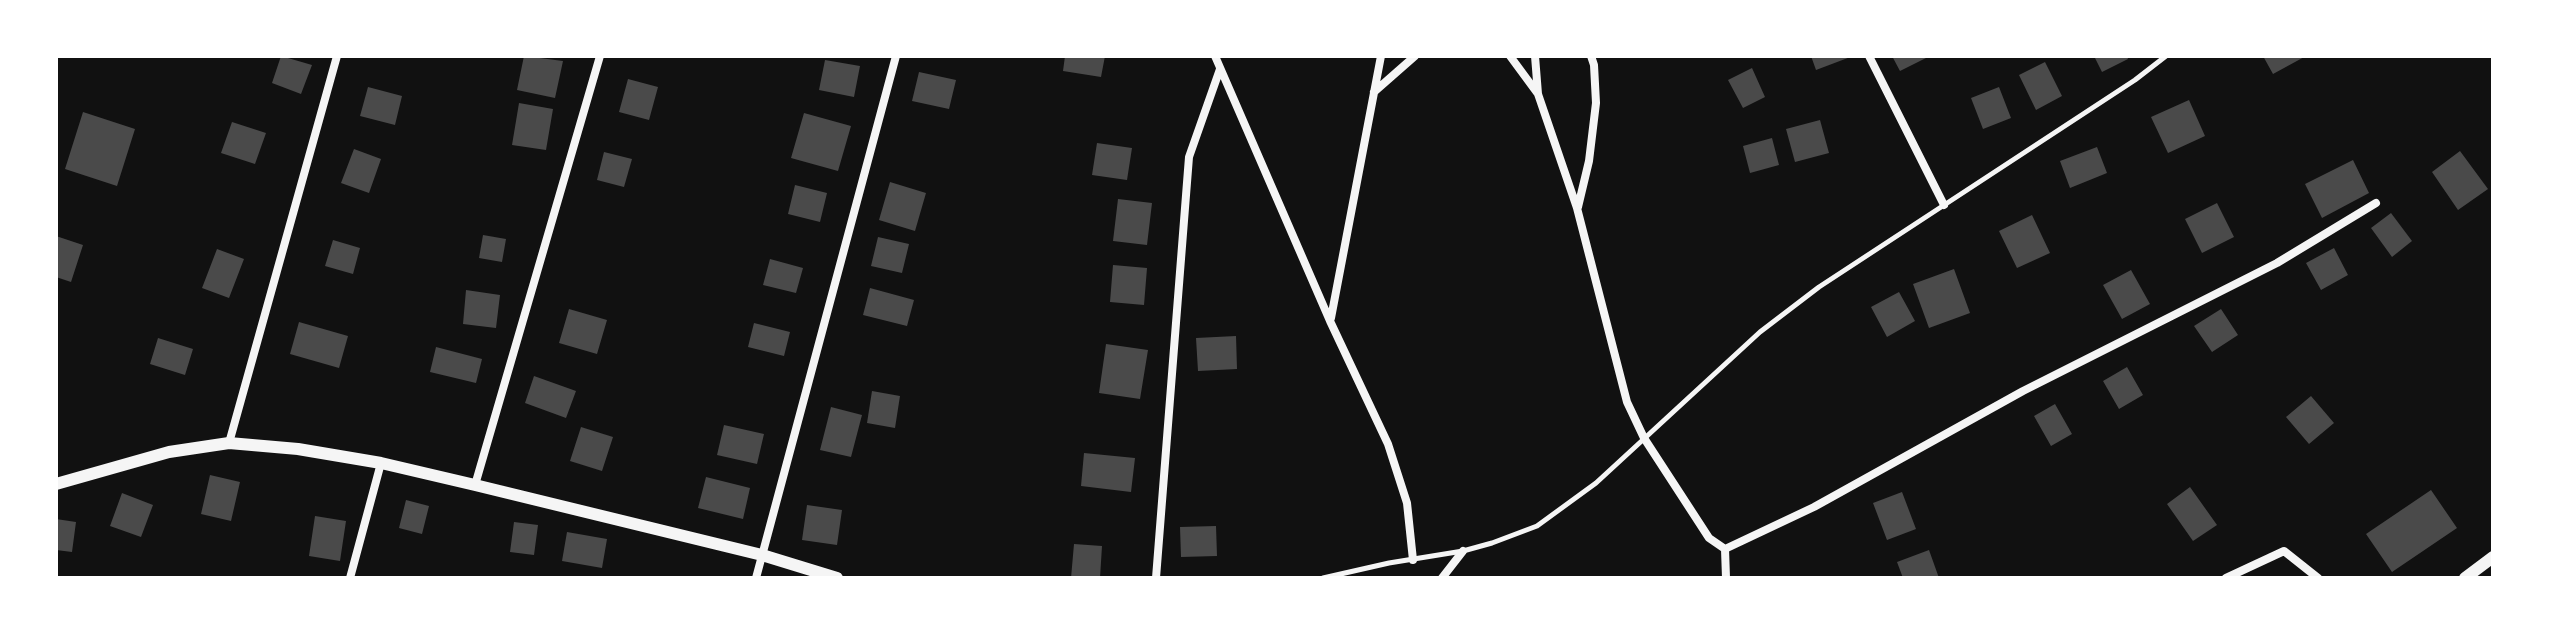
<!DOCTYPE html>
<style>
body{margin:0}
#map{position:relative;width:2549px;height:634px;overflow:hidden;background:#111;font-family:"Exo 2",sans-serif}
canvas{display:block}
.frame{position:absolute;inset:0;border:58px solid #fff;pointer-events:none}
</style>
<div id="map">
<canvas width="2549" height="634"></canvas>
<div class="frame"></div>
</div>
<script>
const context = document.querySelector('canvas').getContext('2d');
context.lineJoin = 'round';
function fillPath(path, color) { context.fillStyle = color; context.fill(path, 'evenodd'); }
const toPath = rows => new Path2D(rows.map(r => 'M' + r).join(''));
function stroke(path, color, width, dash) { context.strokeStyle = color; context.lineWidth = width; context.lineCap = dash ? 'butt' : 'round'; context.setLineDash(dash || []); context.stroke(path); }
const building = toPath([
 [281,56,312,65,301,94,272,83],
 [524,56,563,61,555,98,517,90],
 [1065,56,1105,56,1101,77,1063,71],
 [1811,56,1853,56,1816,70],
 [1892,56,1930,56,1900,71],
 [2094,56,2127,56,2128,59,2102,72],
 [2263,56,2306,56,2273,74],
 [825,60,860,66,854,97,819,90],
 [2045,62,2062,96,2036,110,2019,75],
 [1752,68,1765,97,1743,108,1728,80],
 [919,72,956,80,949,109,912,101],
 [628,79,658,87,649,120,619,112],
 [368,87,402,96,395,125,360,116],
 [1999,87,2011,118,1983,129,1971,98],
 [2189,100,2205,136,2168,153,2151,117],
 [519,103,553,109,546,150,512,145],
 [83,112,135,129,117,186,65,169],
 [804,113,851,126,838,171,791,158],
 [1820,120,1829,153,1795,162,1786,129],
 [232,122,266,133,255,164,221,153],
 [1772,138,1779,165,1750,173,1743,146],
 [1097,143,1132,148,1127,180,1092,175],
 [2097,147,2107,173,2070,188,2060,161],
 [354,149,381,159,369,193,341,183],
 [2460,151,2488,189,2458,210,2432,172],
 [604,152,632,159,624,187,597,180],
 [2353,160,2369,193,2322,218,2305,184],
 [890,182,926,193,915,231,879,220],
 [795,185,827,193,820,222,788,214],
 [1118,199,1152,203,1147,245,1113,241],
 [2217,203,2234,237,2202,253,2185,219],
 [2391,213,2412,241,2392,257,2371,228],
 [2032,215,2050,253,2017,268,1999,231],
 [483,235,506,239,502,262,479,258],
 [56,236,83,245,71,282,56,277],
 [878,237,909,244,902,273,871,266],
 [333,240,360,248,353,274,325,266],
 [2334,248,2348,275,2321,290,2306,263],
 [217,249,244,259,229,298,202,288],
 [770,259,803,268,796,293,763,285],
 [1113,265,1147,268,1144,305,1110,302],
 [1954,269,1970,313,1929,328,1913,284],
 [2131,270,2150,304,2122,319,2103,285],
 [870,288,914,300,907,326,863,315],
 [466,290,500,295,496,328,463,324],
 [1899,292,1915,321,1887,337,1871,307],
 [569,309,607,320,597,354,559,343],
 [2221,309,2238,335,2212,352,2194,326],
 [299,322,348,336,339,368,290,354],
 [754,323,790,332,784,356,748,347],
 [1236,336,1237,369,1198,371,1196,338],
 [158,338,193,349,185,375,150,364],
 [1106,344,1148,350,1140,399,1099,393],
 [436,347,482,359,476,383,430,372],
 [2127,367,2143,395,2119,409,2103,381],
 [534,376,576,391,566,418,525,403],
 [872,391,900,396,895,428,867,423],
 [2311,396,2334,423,2309,444,2286,417],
 [2055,404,2072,434,2051,446,2034,416],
 [831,407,862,415,851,457,820,450],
 [724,425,764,434,757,464,717,455],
 [581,427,613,437,602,471,570,461],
 [1084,453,1135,458,1131,492,1081,486],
 [210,475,240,482,231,521,201,514],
 [706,477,750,488,743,519,698,508],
 [2190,487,2217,525,2193,541,2167,504],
 [2431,490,2457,528,2392,572,2366,534],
 [1902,492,1916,529,1887,540,1873,503],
 [122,493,153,505,141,537,110,526],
 [406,500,429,506,422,534,399,528],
 [807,505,842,510,837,545,802,540],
 [315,516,346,521,340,561,309,556],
 [56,519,76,522,72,552,56,550],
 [514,522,538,525,534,555,510,552],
 [1216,526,1217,556,1181,557,1180,527],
 [567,532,607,539,602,568,562,561],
 [1074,544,1102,546,1100,578,1071,578],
 [1929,550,1939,578,1903,578,1897,562]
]);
const service = toPath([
 [1323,578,1389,563,1463,551,1492,543,1537,526,1596,483,1760,332,1819,287,2135,80,2166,56]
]);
const minor = toPath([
 [1215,56,1330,321,1388,444,1407,503,1413,560],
 [1510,56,1538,94],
 [1535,56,1538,94,1577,208,1627,402,1644,438,1709,538,1725,549,1814,507,2023,391,2277,263,2376,203],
 [1869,56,1944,205],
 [1374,92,1415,56],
 [1578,207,1589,161,1596,103,1594,65,1591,56],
 [1331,318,1381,56],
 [229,443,337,56],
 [475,485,600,56],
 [1725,549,1726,578],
 [350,578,381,463],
 [756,578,896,56],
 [1156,578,1189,157,1220,69],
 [1442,578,1463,551],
 [2226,578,2284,551,2318,578]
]);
const tertiary = toPath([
 [56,484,169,452,229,443,298,449,381,463,475,485,762,555,837,578],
 [2465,578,2493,557]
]);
fillPath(building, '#4a4a4a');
stroke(service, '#f5f5f5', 5);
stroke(minor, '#f5f5f5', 8);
stroke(tertiary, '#f5f5f5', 12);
</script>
